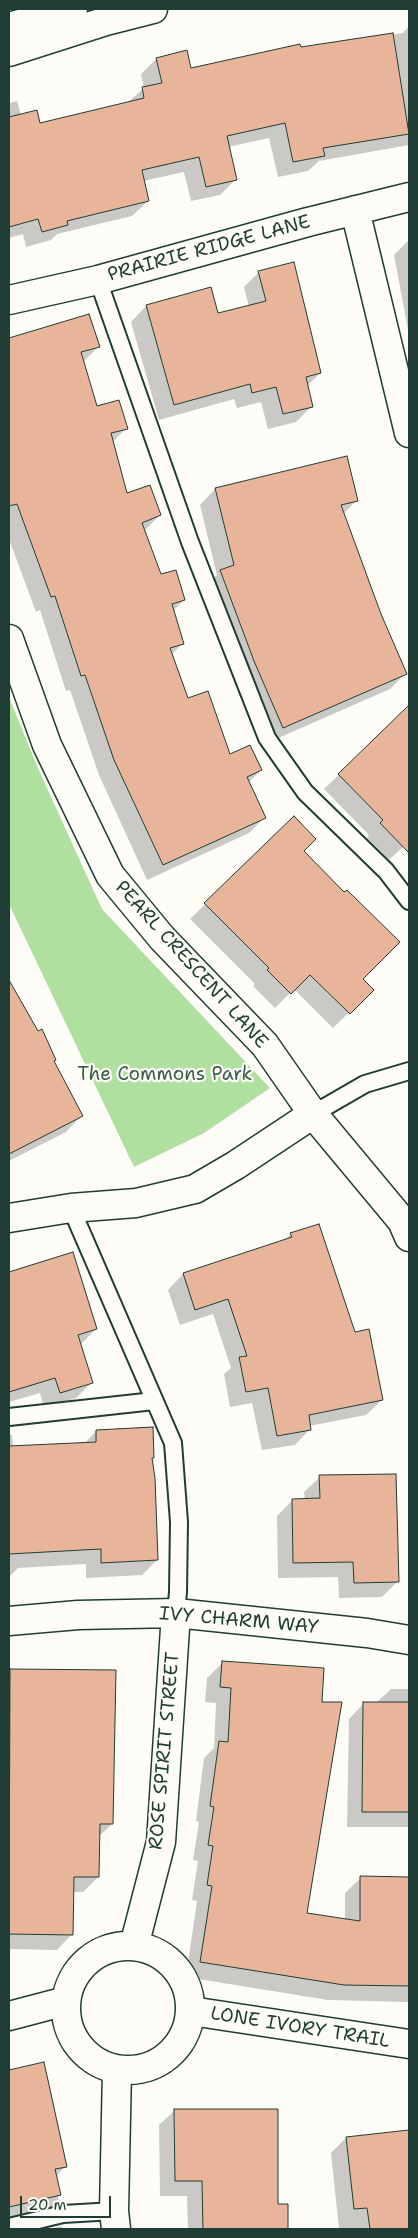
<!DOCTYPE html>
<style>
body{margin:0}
#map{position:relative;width:418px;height:2238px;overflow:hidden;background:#fdfcf7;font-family:"Shantell Sans",sans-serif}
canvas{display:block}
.frame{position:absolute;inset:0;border:10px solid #1f3d34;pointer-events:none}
.scale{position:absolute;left:20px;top:2196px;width:91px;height:22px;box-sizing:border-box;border:2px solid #1f3d34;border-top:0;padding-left:6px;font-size:15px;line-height:18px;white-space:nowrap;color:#1f3d34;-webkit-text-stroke:4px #fdfcf7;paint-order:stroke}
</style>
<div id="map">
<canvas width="418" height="2238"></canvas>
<div class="frame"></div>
<div class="scale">20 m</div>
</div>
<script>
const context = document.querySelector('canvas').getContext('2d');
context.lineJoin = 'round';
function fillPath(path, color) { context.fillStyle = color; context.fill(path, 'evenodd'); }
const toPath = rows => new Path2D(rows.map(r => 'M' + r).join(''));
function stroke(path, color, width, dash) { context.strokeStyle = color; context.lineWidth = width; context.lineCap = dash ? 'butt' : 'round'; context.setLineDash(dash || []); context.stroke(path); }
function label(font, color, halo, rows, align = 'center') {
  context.font = font + ' "Shantell Sans",sans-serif'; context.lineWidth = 4.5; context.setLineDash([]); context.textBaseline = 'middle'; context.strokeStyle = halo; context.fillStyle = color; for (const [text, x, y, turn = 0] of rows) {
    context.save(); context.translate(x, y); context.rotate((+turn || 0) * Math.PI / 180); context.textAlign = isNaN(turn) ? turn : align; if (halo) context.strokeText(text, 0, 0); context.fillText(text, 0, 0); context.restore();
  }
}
const green = toPath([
 [9,697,37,766,102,909,270,1088,204,1133,134,1167,9,904]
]);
const shadow = toPath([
 [409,26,409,145,319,161,308,171,278,177,269,138,228,147,236,179,220,195,191,201,184,172,143,181,148,201,132,216,57,234,51,240,26,247,23,234,9,238,9,103,17,101,21,115,40,124,127,103,144,88,141,74,156,59,186,52,190,70,300,49,403,33],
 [409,240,409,335,394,255],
 [259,272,320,373,307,386,312,406,296,422,268,429,261,402,237,408,234,399,159,420,131,322,146,306,217,315,249,307,244,287],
 [89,315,98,347,83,362,96,408,126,428,112,443,126,495,160,515,145,530,160,576,184,600,173,611,183,643,171,655,187,700,230,756,261,770,248,783,265,817,249,833,147,880,99,775,70,690,66,691,40,610,36,612,9,539,9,339],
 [346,458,356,501,343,514,380,615,406,673,390,689,267,743,205,587,217,575,200,505,215,489],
 [409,707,409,841,389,860,367,838,369,835,324,789],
 [294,818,303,851,344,894,361,979,372,990,333,1028,294,989,275,1008,253,986,255,984,190,919],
 [9,982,81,1116,66,1132,9,1161],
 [291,1234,354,1333,382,1400,366,1415,309,1426,310,1429,295,1445,262,1450,252,1403,230,1407,224,1374,231,1368,213,1314,180,1325,168,1290,183,1274,283,1241],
 [73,1254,96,1329,81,1344,91,1383,76,1398,44,1408,40,1393,9,1402,9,1273],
 [96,1431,151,1459,157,1560,142,1575,86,1578,86,1564,18,1568,9,1577,9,1435,12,1435,13,1447,84,1444],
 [320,1477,397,1582,382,1597,339,1598,338,1577,278,1578,277,1516,293,1500,305,1500,304,1492],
 [222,1663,323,1669,305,1914,345,1920,345,1893,361,1878,409,1879,409,2002,328,2000,186,1977,197,1901,192,1900,198,1861,193,1860,199,1822,196,1821,204,1758,214,1748,216,1703,205,1702,207,1678],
 [10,1670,112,1824,98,1837,98,1877,83,1892,73,1892,72,1934,57,1950,9,1949],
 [391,1689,409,1689,409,1827,347,1827,349,1719,364,1703,376,1703],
 [43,2064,66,2166,56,2176,60,2195,58,2197,59,2204,43,2219,9,2220,9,2072],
 [175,2110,277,2205,287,2205,287,2229,188,2229,187,2196,160,2196,159,2125],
 [409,2131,409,2229,339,2229,331,2153,346,2138],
 [62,2226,62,2229,48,2229]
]);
const building = toPath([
 [393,33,409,134,323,148,325,156,293,162,285,123,227,136,237,180,206,187,199,157,142,170,149,201,67,221,68,225,42,232,38,219,9,227,9,117,37,110,40,123,144,98,142,87,162,83,156,58,187,50,191,68,300,44,301,47,393,33],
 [294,262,321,373,306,377,313,407,283,414,276,387,252,393,250,384,174,405,146,305,211,287,218,313,266,301,258,271,294,262],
 [89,314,100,347,81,352,97,406,119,400,128,429,111,433,127,493,150,485,161,515,142,523,161,574,176,570,185,600,172,604,184,644,170,648,188,698,208,691,230,754,250,745,262,770,247,777,266,818,163,865,114,760,85,675,81,676,55,596,51,597,17,504,9,506,9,338,89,314],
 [347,456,358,501,341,505,381,614,407,674,283,728,254,661,220,570,234,565,215,488,347,456],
 [409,705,409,853,380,823,383,820,338,774,409,705],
 [294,816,316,839,304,851,344,892,347,890,400,942,363,979,374,990,350,1014,310,975,291,994,267,970,269,968,204,903,294,816],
 [9,980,38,1031,42,1029,56,1060,54,1061,83,1116,9,1154,9,980],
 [319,1224,355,1332,369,1329,383,1400,309,1415,311,1430,277,1436,268,1388,246,1392,239,1357,247,1356,228,1299,195,1310,183,1273,292,1237,290,1233,319,1224],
 [73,1252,97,1329,78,1335,93,1383,60,1393,55,1378,9,1392,9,1272,73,1252],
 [153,1427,154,1458,152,1458,155,1478,158,1560,101,1563,101,1549,9,1554,9,1446,96,1442,96,1430,153,1427],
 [396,1474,399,1582,354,1583,353,1562,293,1563,292,1499,320,1498,319,1475,396,1474],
 [222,1661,324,1668,322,1702,342,1702,307,1913,360,1921,360,1876,409,1877,409,1986,344,1985,200,1962,212,1886,207,1885,213,1846,208,1845,214,1807,210,1806,219,1741,228,1742,231,1688,220,1687,222,1661],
 [10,1669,116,1670,113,1824,100,1824,99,1877,74,1877,73,1935,9,1934,10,1669],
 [363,1702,409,1702,409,1812,362,1812,363,1702],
 [44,2062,67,2167,55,2169,61,2195,9,2207,9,2070,44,2062],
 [174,2109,278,2109,278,2204,288,2204,288,2229,203,2229,202,2181,175,2181,174,2109],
 [409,2130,409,2229,370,2229,367,2208,354,2209,346,2137,409,2130]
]);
const lane = toPath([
 [98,280,190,542,267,738,305,792,386,871,409,901],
 [313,1114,365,1084,409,1071],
 [71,1208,173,1443,179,1522,178,1592,176,1613],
 [9,1417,154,1401],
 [9,2227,63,2214,114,2211]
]);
const street = toPath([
 [355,210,409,433],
 [9,300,98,280,308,222,409,197],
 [9,639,47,745,110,875,162,938,265,1045,313,1114,402,1221,409,1237],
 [9,1218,71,1208,136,1203,195,1189,236,1165,313,1114],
 [9,1621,78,1615,176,1613,367,1633,409,1640],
 '66 2008a62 62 0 1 1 124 0a62 62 0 1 1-124 0Z',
 [134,1946,161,1842,176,1613],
 [191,2011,409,2044],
 [9,2016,66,2001],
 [116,2229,114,2211,117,2070]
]);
const secondary = toPath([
 [9,27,73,9],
 [9,52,106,21,153,9]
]);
const streetNames = [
 ["PRAIRIE RIDGE LANE",209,249,-15],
 ["PEARL CRESCENT LANE",191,965,48],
 ["IVY CHARM WAY",239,1621,5],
 ["ROSE SPIRIT STREET",165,1751,-85],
 ["LONE IVORY TRAIL",300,2028,9]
];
const parkNames = [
 ["The Commons Park",165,1075]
];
fillPath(green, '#afe0a0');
fillPath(shadow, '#0003');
fillPath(building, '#e8b59a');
stroke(building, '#1f3d34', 1);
stroke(lane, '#1f3d34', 20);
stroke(street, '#1f3d34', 31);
stroke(secondary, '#1f3d34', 31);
stroke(lane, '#fdfcf7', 16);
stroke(street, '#fdfcf7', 28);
stroke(secondary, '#fdfcf7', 28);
label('19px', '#1f3d34', '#fdfcf7', streetNames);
label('19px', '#3c5e4a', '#fdfcf7', parkNames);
</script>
